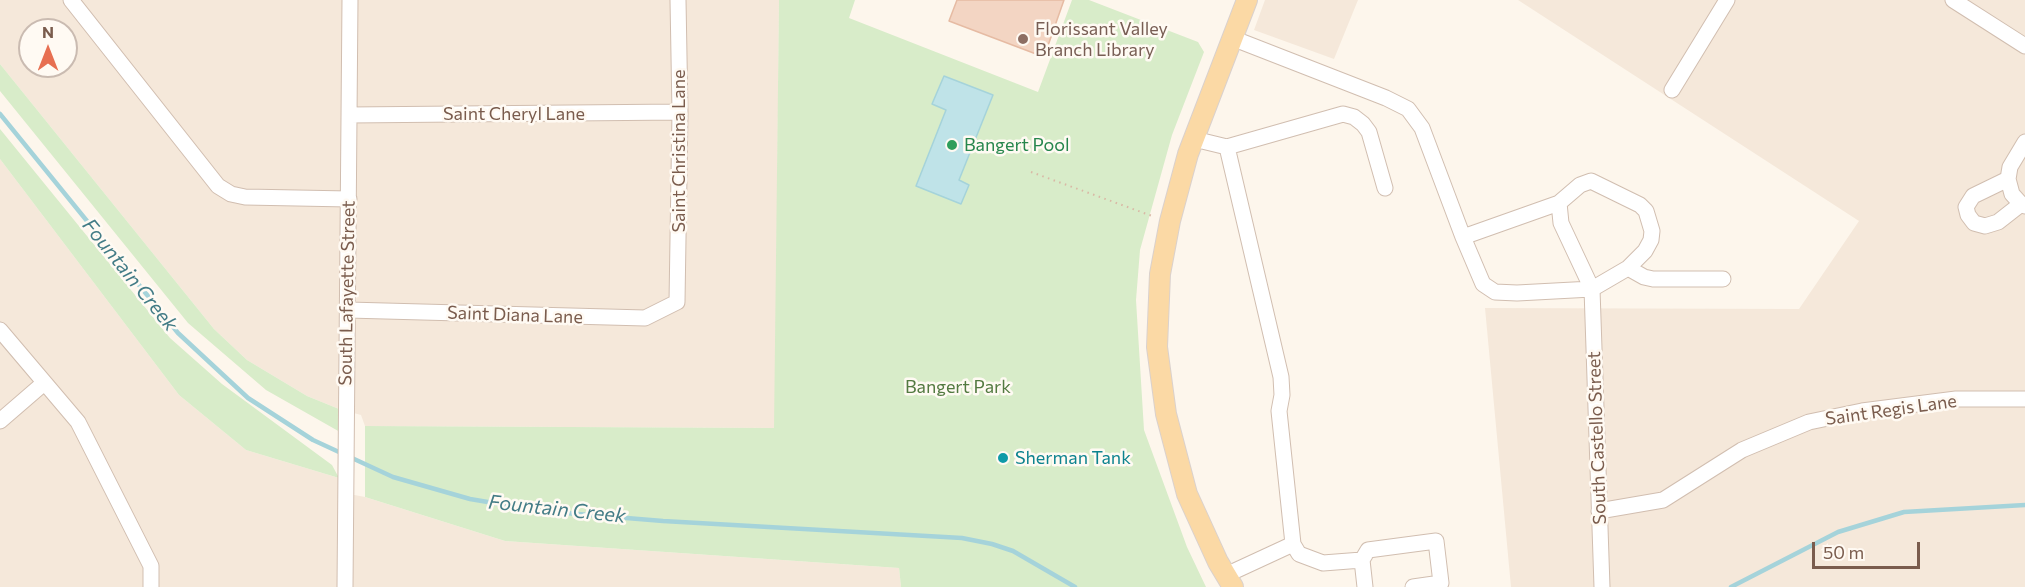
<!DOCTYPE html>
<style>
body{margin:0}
#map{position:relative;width:2025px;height:587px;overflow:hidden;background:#fdf6ec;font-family:Commissioner,sans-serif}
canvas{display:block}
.north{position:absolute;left:18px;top:18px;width:60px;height:60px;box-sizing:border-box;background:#fffaf3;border:2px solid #cabbb1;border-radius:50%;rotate:0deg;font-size:16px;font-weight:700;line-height:24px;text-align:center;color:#7a5c4d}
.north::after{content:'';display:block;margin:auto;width:21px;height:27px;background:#e76f51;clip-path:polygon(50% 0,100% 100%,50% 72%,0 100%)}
.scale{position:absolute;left:1812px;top:542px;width:108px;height:27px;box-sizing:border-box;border:3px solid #7a5c4d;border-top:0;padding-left:8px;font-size:18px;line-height:21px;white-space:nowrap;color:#7a5c4d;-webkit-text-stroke:4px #fffaf3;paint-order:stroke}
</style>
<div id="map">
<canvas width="2025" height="587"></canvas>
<div class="north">N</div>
<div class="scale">50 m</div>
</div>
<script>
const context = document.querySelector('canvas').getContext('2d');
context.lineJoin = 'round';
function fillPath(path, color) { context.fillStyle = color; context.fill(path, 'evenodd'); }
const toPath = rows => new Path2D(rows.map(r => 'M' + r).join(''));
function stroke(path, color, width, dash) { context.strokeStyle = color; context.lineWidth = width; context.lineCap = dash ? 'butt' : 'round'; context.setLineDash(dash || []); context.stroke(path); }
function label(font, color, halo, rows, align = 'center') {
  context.font = font + ' Commissioner,sans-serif'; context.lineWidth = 5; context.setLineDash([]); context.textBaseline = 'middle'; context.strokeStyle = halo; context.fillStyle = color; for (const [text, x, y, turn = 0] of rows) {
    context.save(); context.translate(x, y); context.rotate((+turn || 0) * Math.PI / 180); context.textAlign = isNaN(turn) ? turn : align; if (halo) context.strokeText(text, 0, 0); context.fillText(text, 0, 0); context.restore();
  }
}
const residential = toPath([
 [0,0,779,0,775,428,365,426,361,415,339,409,307,396,247,360,214,329,0,64],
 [30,30,66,30,66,66,30,66],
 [1265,0,1358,0,1334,59,1254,30],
 [1518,0,2025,0,2025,587,1511,587,1485,308,1799,309,1859,221],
 [0,159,179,395,246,450,339,478,339,492,365,497,505,541,899,568,901,587,0,587]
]);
const green = toPath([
 [779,0,855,0,849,18,1038,92,1072,0,1089,0,1198,42,1204,52,1172,135,1140,250,1136,300,1144,430,1187,547,1206,587,901,587,899,568,505,541,365,497,365,426,774,428],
 [0,64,214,329,247,360,307,396,339,409,340,432,266,390,188,323,0,91],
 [0,129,170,338,222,384,332,465,339,478,246,450,179,395,0,159]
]);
const water = toPath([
 [944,76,993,95,959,180,969,185,961,204,916,186,946,110,932,104,944,76]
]);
const stream = toPath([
 [0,114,178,333,248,398,313,440,393,477,470,499,541,511,663,521,962,538,992,544,1013,551,1075,587],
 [1731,587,1838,532,1904,512,2025,505]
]);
const building = toPath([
 [957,0,1064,0,1044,57,949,21,957,0]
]);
const path = toPath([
 [1031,172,1155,217]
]);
const minor = toPath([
 [71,0,218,186,231,194,245,197,349,199],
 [1953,0,2025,46],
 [1232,38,1386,98,1408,109,1422,128,1463,237,1483,284,1495,292,1517,293,1592,289,1628,268,1645,251,1651,240,1652,231,1646,211,1640,205,1591,181,1580,185,1559,203,1463,237],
 [1672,90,1727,0],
 [349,115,680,112],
 [1194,139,1227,147,1343,114,1354,117,1363,124,1369,132,1385,188],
 [2025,142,2010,167,2008,179,2012,194,2021,204,2025,206],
 [2008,179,1973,196,1966,207,1968,215,1974,223,1985,226,1998,222,2021,204],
 [1559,203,1561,223,1592,289,1602,587],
 [1628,268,1644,277,1653,279,1723,279],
 [348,310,645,318,677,302,680,112,678,0],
 [0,330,78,422,151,566,151,587],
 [0,421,44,383],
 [1599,511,1663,500,1742,450,1809,422,1862,411,1956,399,2025,399],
 [1293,544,1299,554,1323,563,1362,560],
 [1226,575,1293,544,1279,411,1282,395,1281,377,1227,147],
 [345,587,350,0],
 [1365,587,1362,560,1368,550,1436,541,1441,583,1413,587]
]);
const major = toPath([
 [1233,587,1218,562,1187,494,1166,414,1157,347,1160,274,1170,221,1188,154,1247,0]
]);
const markers = [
 [1023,39,6,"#8d6e63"],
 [952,145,6,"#2e9e5b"],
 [1003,458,6,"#0f9aa8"]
];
const educationNames = [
 ["Florissant Valley",1035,29],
 ["Branch Library",1035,50]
];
const streetNames = [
 ["Saint Cheryl Lane",514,114],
 ["Saint Christina Lane",679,151,-90],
 ["South Lafayette Street",347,293,-89],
 ["Saint Diana Lane",515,315,2],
 ["Saint Regis Lane",1891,410,-8],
 ["South Castello Street",1597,438,-92]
];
const leisureNames = [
 ["Bangert Pool",964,145]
];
const parkNames = [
 ["Bangert Park",958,387]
];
const cultureNames = [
 ["Sherman Tank",1015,458]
];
const waterNames = [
 ["Fountain Creek",130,275,51],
 ["Fountain Creek",557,509,6]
];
fillPath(residential, '#f5e8da');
fillPath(green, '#d8ecc9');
fillPath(water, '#bfe3e8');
stroke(water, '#a5d3da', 1.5);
stroke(stream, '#a5d3da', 4.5);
fillPath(building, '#f3d5c3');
stroke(building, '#e6bba3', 1.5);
stroke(minor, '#d1beb0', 17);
stroke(major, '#dad1cd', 22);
stroke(path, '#d9b8a5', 2, [1.5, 4.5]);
stroke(minor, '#fff', 15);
stroke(major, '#fbd9a5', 20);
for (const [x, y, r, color] of markers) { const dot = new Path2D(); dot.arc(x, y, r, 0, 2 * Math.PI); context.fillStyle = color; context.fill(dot); stroke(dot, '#fffaf3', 2); }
label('18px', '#785e54', '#fffaf3', educationNames, 'left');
label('18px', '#7a5c4d', '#fffaf3', streetNames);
label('18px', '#27864d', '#fffaf3', leisureNames, 'left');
label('18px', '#537a41', '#fffaf3', parkNames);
label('18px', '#0d838f', '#fffaf3', cultureNames, 'left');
label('italic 20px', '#437c86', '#fffaf3', waterNames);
</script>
